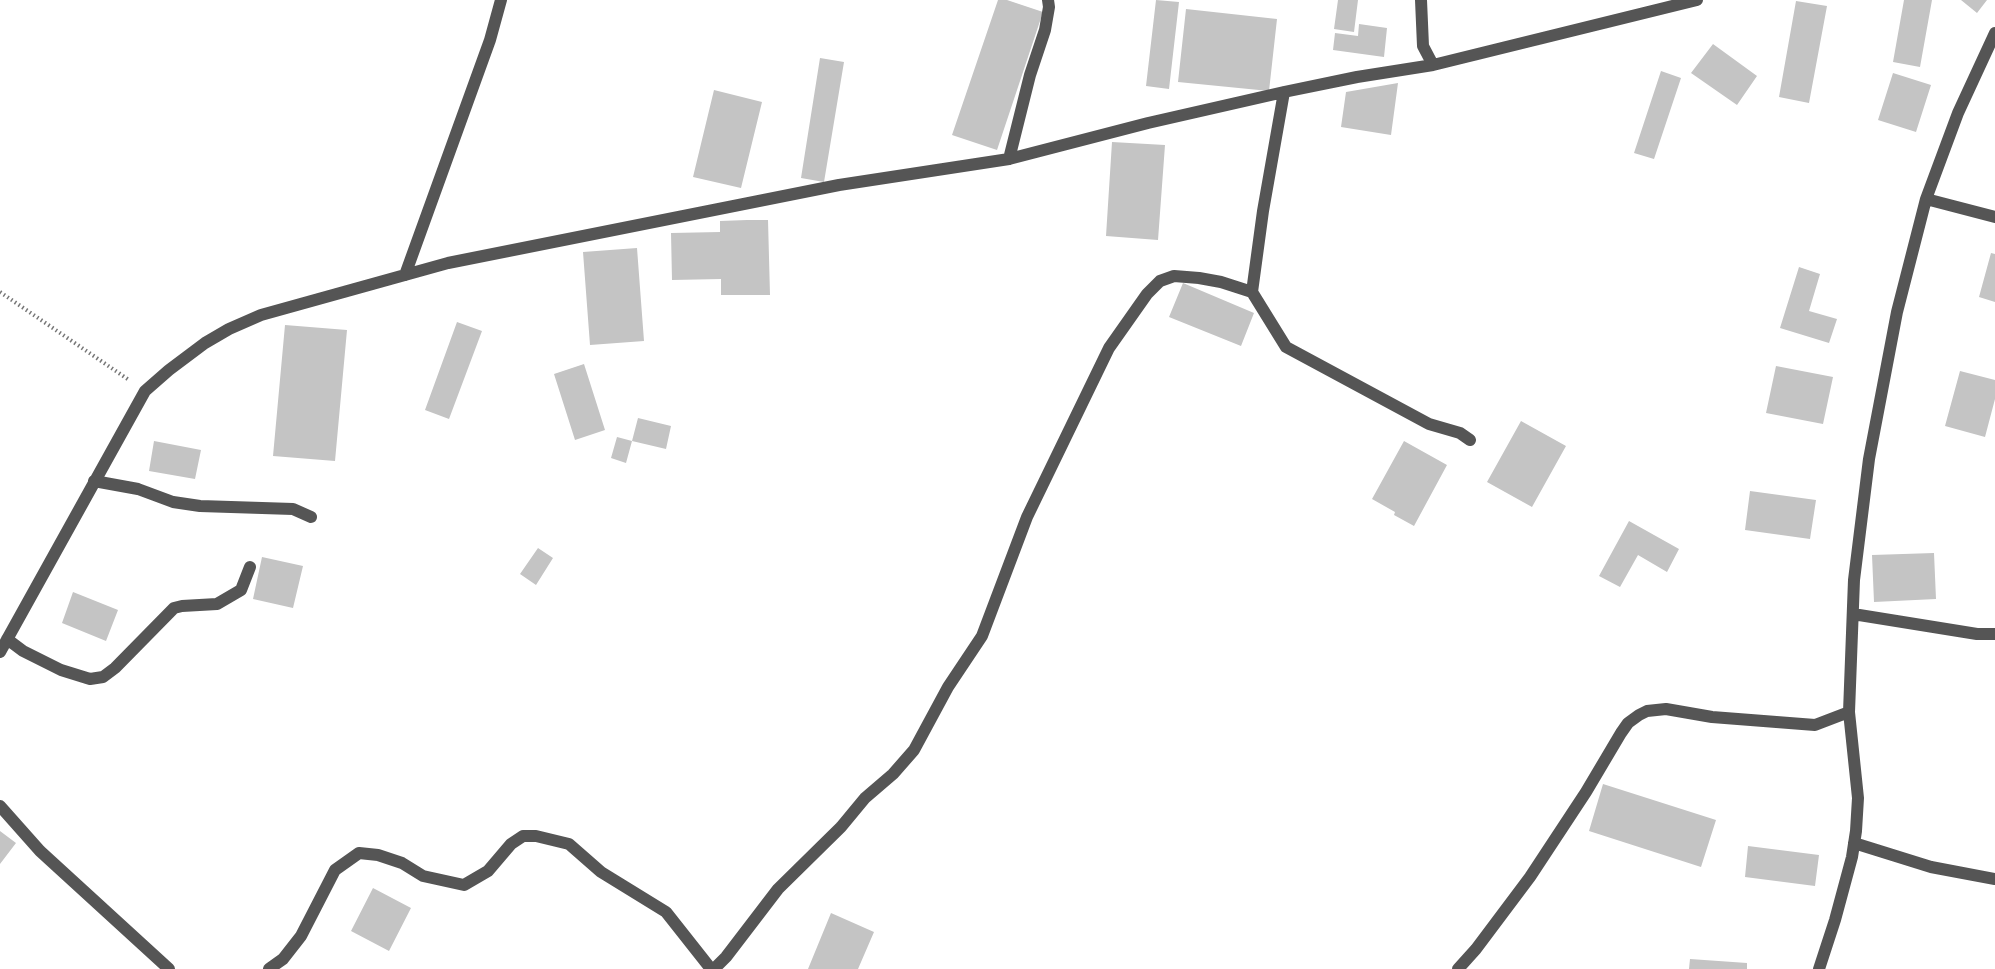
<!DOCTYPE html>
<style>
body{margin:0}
canvas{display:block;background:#fff}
</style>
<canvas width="1995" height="969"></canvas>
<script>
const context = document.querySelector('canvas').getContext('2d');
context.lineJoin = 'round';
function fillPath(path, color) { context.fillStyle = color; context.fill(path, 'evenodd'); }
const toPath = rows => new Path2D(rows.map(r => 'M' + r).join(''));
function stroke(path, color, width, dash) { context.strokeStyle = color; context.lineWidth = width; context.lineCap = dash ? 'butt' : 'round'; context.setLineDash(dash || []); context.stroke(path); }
const building = toPath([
 [998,0,1007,0,1043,12,997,150,952,135],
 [1156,0,1179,2,1169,89,1146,86],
 [1338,0,1358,0,1354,32,1334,29],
 [1904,0,1932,0,1920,67,1893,62],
 [1961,0,1987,0,1977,13],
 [1796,1,1827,6,1809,103,1779,97],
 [1186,9,1277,19,1269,91,1178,82],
 [1359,24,1387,28,1384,57,1333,50,1335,33,1358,36],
 [1713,44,1757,76,1737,105,1691,73],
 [820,58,844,62,824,182,801,178],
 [1661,71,1681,78,1654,159,1634,153],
 [1893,73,1931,85,1916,132,1878,120],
 [1398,83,1391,135,1341,127,1346,92],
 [714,90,762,102,741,188,693,177],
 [1112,142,1165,145,1158,240,1106,236],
 [747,220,768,220,770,295,721,295,721,279,672,280,671,233,720,232,720,221],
 [637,248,644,341,590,345,583,252],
 [1991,253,1995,254,1995,302,1979,297],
 [1799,267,1820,274,1809,311,1837,319,1829,343,1780,328],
 [1183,283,1254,313,1241,346,1169,317],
 [457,322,482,331,449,419,425,410],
 [285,325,347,330,335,461,273,456],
 [584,364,605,430,575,440,554,374],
 [1776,366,1833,377,1823,424,1766,413],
 [1960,371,1995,380,1995,399,1985,437,1945,426],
 [638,418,671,426,666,449,632,441,626,463,611,458,617,437,632,441],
 [1521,421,1566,446,1532,507,1487,482],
 [154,441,201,450,195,479,149,471],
 [1404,441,1447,465,1414,526,1394,515,1395,512,1372,499],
 [1750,491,1816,500,1810,539,1745,530],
 [1629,521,1679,549,1667,572,1638,555,1620,587,1599,576],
 [538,548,553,558,536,585,520,574],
 [1934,553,1936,599,1874,602,1872,555],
 [262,557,303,566,293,608,253,599],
 [73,592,118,610,106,641,62,623],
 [1603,784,1716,820,1701,867,1589,831],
 [0,831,16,843,0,864],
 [1748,846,1819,855,1815,886,1745,877],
 [373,888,411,908,389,951,351,931],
 [831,913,874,932,858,969,808,969],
 [1690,959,1747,963,1747,969,1689,969]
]);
const path = toPath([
 [0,292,129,380]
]);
const street = toPath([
 [1421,0,1423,46,1433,65],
 [1009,159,1030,75,1045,30,1049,7,1048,0],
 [1926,199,1995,217],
 [405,275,490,40,501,0],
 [1252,292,1263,211,1284,92],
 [94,481,138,489,173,502,200,506,293,509,311,517],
 [1853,614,1977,634,1995,634],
 [7,639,23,651,61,670,90,679,103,677,115,668,174,608,182,606,217,604,241,590,250,567],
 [0,652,145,391,169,370,205,343,229,329,261,315,448,263,839,185,1009,159,1148,123,1284,92,1357,77,1433,65,1697,0],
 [0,806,40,851,169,969],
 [1854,843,1931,867,1995,879],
 [269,969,283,959,301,936,335,870,359,853,378,855,402,863,423,876,464,885,488,871,511,844,523,836,536,836,569,844,601,872,666,912,711,969],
 [714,969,726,957,778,889,841,827,865,798,893,774,914,750,948,687,982,636,1027,517,1109,348,1147,294,1160,281,1174,276,1199,278,1221,282,1252,292,1286,347,1429,424,1460,433,1470,440],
 [1458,969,1476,949,1530,877,1586,792,1621,733,1628,723,1639,715,1647,711,1666,709,1712,717,1815,725,1849,712],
 [1819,969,1835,920,1852,857,1856,831,1858,798,1849,712,1854,580,1869,459,1897,312,1926,199,1958,113,1995,33]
]);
fillPath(building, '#c4c4c4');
stroke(path, '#777', 4, [1.5, 3]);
stroke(street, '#555', 12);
</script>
